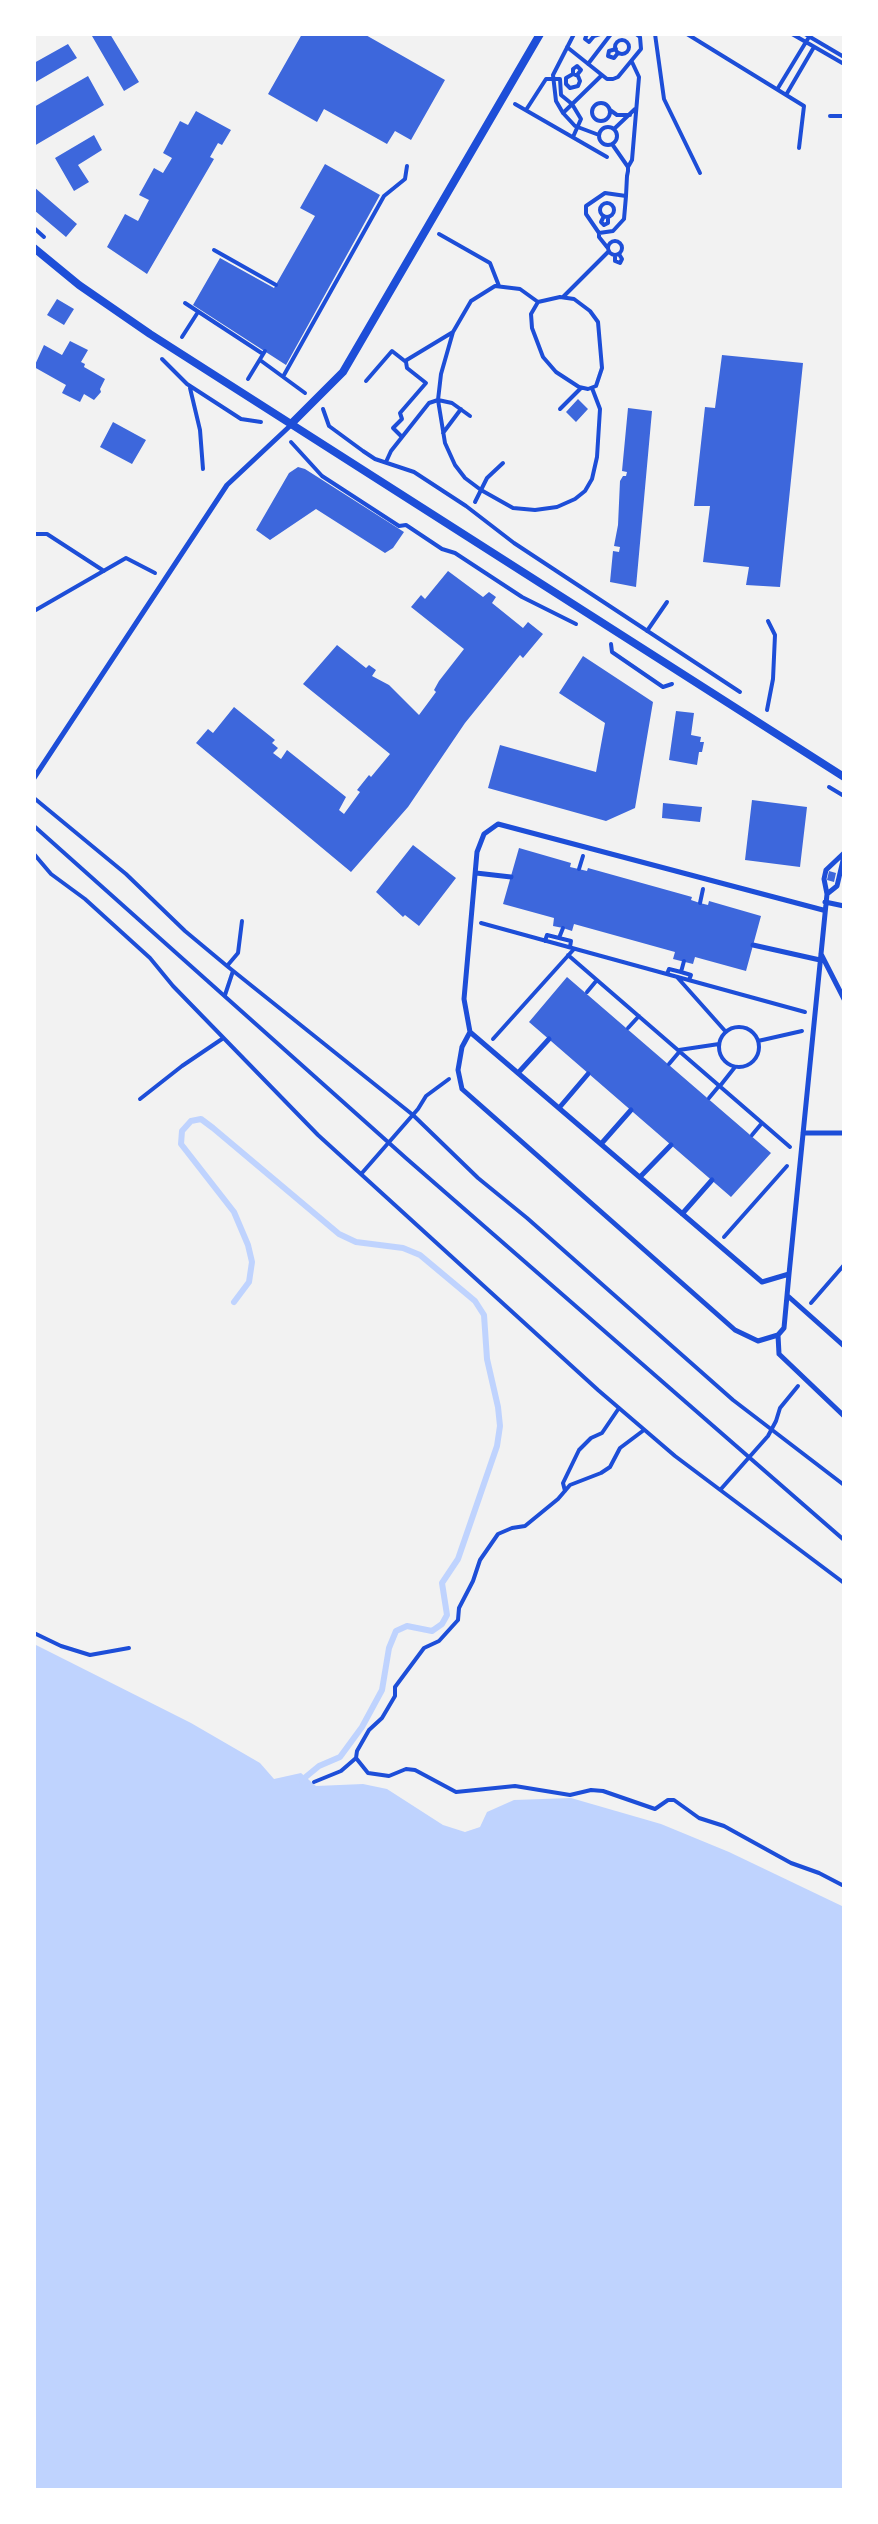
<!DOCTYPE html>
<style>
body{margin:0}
#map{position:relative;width:878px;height:2524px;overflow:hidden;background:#f2f2f2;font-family:Jost,sans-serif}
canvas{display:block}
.frame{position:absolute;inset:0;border:36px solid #fff;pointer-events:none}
</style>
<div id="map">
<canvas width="878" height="2524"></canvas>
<div class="frame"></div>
</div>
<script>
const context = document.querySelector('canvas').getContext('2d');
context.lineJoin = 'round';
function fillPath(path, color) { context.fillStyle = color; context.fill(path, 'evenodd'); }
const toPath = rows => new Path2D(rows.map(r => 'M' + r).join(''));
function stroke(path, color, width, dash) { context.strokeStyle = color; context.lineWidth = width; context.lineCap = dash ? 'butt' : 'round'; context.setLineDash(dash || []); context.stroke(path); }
const water = toPath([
 [34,1644,191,1723,260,1763,274,1779,301,1773,316,1786,363,1784,387,1789,443,1825,465,1832,480,1827,487,1812,514,1800,571,1798,661,1824,729,1852,844,1907,844,2490,34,2490]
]);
const stream = toPath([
 [234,1302,249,1282,252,1262,248,1245,234,1212,181,1144,182,1131,191,1121,201,1119,213,1128,339,1234,356,1242,403,1248,420,1255,475,1301,484,1315,487,1359,498,1407,500,1426,497,1446,458,1559,442,1583,447,1615,442,1624,432,1631,407,1626,396,1631,389,1648,382,1690,362,1727,340,1757,319,1766,302,1780]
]);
const building = toPath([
 [95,34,110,34,139,82,124,91,92,36],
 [302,34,364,34,445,80,411,140,395,131,387,144,324,109,317,122,268,94],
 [68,44,77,58,34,83,34,63],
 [88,76,104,105,34,146,34,107],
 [196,111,231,130,222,145,218,143,210,157,214,159,147,274,107,247,125,214,138,221,149,200,139,195,154,168,163,173,172,158,163,153,180,121,188,125],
 [94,135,102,150,78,165,89,182,74,191,55,158],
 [325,164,380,195,286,365,193,305,220,258,274,288,315,216,300,208],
 [34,187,77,224,66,237,34,210],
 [57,299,74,309,64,325,47,315],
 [70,341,88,350,81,362,85,364,84,367,105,379,100,389,101,392,94,400,84,394,80,402,62,393,66,385,34,367,44,345,62,355],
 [722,355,803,363,780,587,746,585,749,567,703,562,710,506,694,506,705,407,715,408],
 [578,399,588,409,576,422,566,412],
 [628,408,652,411,636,587,610,582,613,551,619,552,620,547,614,546,618,525,620,481,623,476,626,476,627,472,622,471],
 [113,422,146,440,132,464,100,447],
 [298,467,305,469,404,532,393,548,385,553,316,509,270,540,256,530,289,473],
 [448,571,483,597,489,592,496,597,492,603,523,628,528,622,543,634,523,658,520,655,465,723,408,807,351,872,196,743,208,729,213,733,234,707,275,740,272,743,278,748,273,753,281,759,287,750,346,797,339,810,344,814,360,792,357,790,369,775,371,777,390,754,303,684,337,645,366,668,369,665,376,670,372,676,389,685,419,715,436,692,434,690,439,681,464,649,411,607,421,595,425,599],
 [583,656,653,702,635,808,606,821,488,788,500,745,596,772,605,723,559,693],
 [676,711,694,713,691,735,701,737,700,742,704,742,702,752,699,752,697,765,669,760],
 [752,800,807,807,800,867,745,860],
 [663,803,702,807,700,822,662,818],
 [413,845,456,878,419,926,405,915,403,917,376,892],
 [519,848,571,863,570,867,587,871,588,868,692,897,691,900,700,903,708,905,709,901,761,916,746,971,695,957,693,964,673,959,675,952,574,924,572,931,563,928,553,926,554,918,503,904],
 [829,871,836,873,834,882,827,880],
 [567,977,771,1153,731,1197,529,1022]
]);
const path = toPath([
 [574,34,553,75,556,101,563,113,575,126,599,135],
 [587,34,585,39,589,42,594,36,600,34],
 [655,34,664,99,700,173],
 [687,34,804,106,799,148],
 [792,34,844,64],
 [805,34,844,57],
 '615 47a7 7 0 1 1 14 0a7 7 0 1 1-14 0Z',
 [567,47,607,79,613,79,618,77,641,49,640,37,636,34],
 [616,49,609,51,608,56,614,58,618,53],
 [588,64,611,34],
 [573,74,578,76,580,81,578,86,570,88,566,84,566,78,573,74,573,69,577,66,581,70,577,75],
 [778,88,809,37],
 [786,95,814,47],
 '592 112a9 9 0 1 1 18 0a9 9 0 1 1-18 0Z',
 [515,104,607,157],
 [526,110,546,79,560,79,561,95,572,104,581,119,573,137],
 [610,110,617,115,630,115],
 [563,113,602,75],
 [830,116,844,116],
 '599 136a9 9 0 1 1 18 0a9 9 0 1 1-18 0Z',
 [614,129,635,109],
 [612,144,628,167,628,171,627,176,626,196,624,219,613,231,599,233,586,214,586,206,605,193,626,196],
 [628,167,632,160,639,77,632,62],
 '600 210a7 7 0 1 1 14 0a7 7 0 1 1-14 0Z',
 [604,216,601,222,604,225,608,223,608,217],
 [34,228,44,237],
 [599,233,599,237,607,247],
 [439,234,490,263,499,286],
 '608 248a7 7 0 1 1 14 0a7 7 0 1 1-14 0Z',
 [214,250,276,285],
 [615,256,615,261,620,263,622,259,619,254],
 [560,297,574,299,590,311,598,322,602,368,596,386,588,389,579,387,556,372,543,357,532,328,531,314,538,302,560,297],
 [563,297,609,251],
 [538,302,520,289,495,286,471,301,453,332,441,374,438,400,445,443,455,465,465,478,481,490,513,508,535,510,557,507,575,499,585,491,592,479,597,457,600,409,592,388],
 [185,303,263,354],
 [182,337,198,312],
 [162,359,187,384,241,419,261,422],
 [260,360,305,393],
 [405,361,453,332],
 [284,375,384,196,405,179,407,166],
 [248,379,265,351],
 [366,381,392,351,406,362,407,368,426,383,400,413,402,419,393,428,402,437],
 [190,388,200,430,203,469],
 [323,409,329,426,363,451,375,459,414,472,466,506,514,543,740,692],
 [560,409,581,388],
 [443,433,461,409],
 [291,442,322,476,399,526,406,525,442,549,455,553,522,597,576,624],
 [386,462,391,451,429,403,438,400,452,403,470,416],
 [475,502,487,478,503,463],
 [34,534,47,534,104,571],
 [34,611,126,558,155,573],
 [647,631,667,602],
 [611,644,612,652,663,687,672,684],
 [767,710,773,679,775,635,768,621],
 [829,787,844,796],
 [34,798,126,874,185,931,227,966,413,1115,478,1178,527,1218,733,1400,844,1485],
 [34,826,407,1159,844,1540],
 [34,854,51,874,85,899,150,958,173,986,318,1135,598,1390,675,1456,844,1583],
 [579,869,583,856],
 [700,903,703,889],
 [481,923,805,1012],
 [559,938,571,941,570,947],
 [545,941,547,935,559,938,563,928],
 [568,955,790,1147],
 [227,966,238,953,242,921],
 [681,972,691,975,689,980],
 [667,974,669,969,681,972,684,961],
 [677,977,726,1032],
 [587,992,597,980],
 [225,995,233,971],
 '719 1047a20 20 0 1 1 40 0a20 20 0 1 1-40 0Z',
 [628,1028,639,1016],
 [493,1039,574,949],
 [758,1041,802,1031],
 [679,1050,719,1044],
 [669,1064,680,1051],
 [720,1086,735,1067],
 [709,1098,719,1086],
 [140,1099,182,1066,222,1039],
 [752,1135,762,1123],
 [362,1173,418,1109,426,1096,449,1079],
 [724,1237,787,1166],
 [811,1303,844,1265],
 [644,1430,620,1448,610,1467,601,1473,570,1485,558,1499,525,1526,512,1528,498,1534,480,1560,473,1581,459,1608,458,1620,439,1641,424,1648,395,1687,395,1696,382,1718,369,1730,357,1751,356,1758,368,1773,389,1776,406,1769,415,1770,456,1792,515,1786,570,1795,591,1790,603,1791,655,1809,668,1800,674,1800,699,1818,724,1826,791,1863,819,1873,844,1886],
 [721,1489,768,1436,776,1421,780,1408,798,1386],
 [565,1491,563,1483,579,1450,591,1438,602,1433,619,1408],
 [34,1633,61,1646,90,1655,129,1648],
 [314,1782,341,1771,356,1758]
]);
const service = toPath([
 [34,778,227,485,291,425],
 [476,873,511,877],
 [827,894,837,886,844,856],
 [825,902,844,906],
 [823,910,498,824,484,834,477,852,464,999,470,1032,762,1282,789,1274,827,894,824,879,826,870,844,853],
 [753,945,820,960],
 [821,954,844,999],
 [470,1032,462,1047,458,1070,462,1089,735,1330,758,1341,778,1335,784,1328,789,1274],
 [518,1073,549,1039],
 [559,1108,588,1074],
 [803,1133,844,1133],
 [601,1144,631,1110],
 [640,1177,671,1145],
 [682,1214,712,1180],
 [789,1297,844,1346],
 [778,1335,779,1354,844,1416]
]);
const minor = toPath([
 [34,248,79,285,150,334,844,777],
 [291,424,343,372,540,34]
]);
fillPath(water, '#bfd3fe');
stroke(stream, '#bfd3fe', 6);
fillPath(building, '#3d67dc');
stroke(path, '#1d4ed8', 4);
stroke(service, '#1d4ed8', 5);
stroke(minor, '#1d4ed8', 8);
</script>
